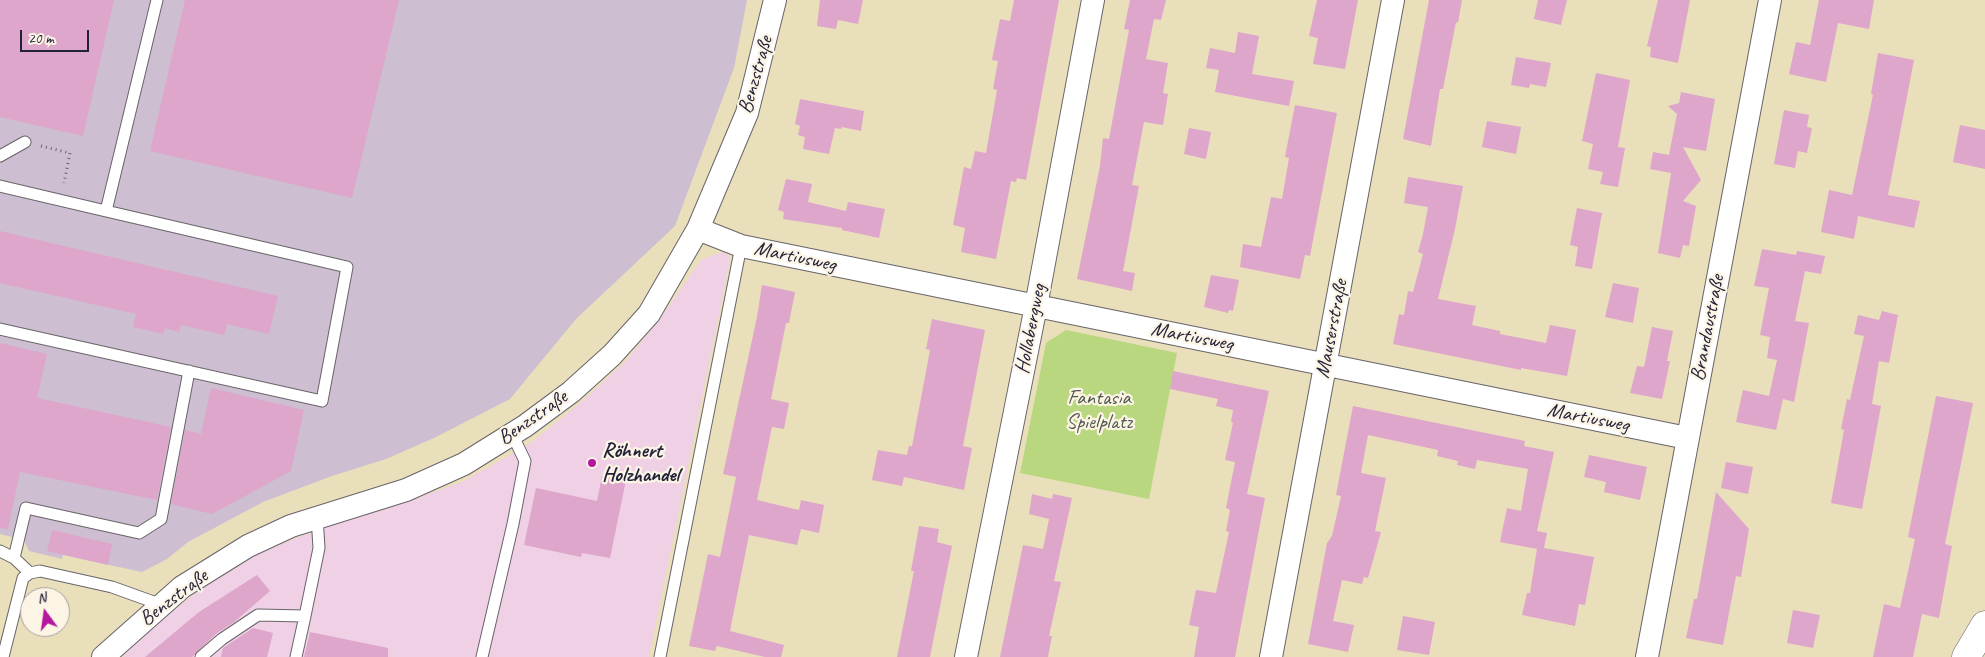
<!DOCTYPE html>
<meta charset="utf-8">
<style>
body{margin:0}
#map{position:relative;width:1985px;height:657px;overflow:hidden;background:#eadfbb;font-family:Caveat,sans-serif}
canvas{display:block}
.north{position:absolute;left:20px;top:587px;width:50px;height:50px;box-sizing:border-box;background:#fcf5e5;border:1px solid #a5a1a1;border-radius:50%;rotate:346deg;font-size:14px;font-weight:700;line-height:20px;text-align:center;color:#22223b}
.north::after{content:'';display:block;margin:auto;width:18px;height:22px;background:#b5179e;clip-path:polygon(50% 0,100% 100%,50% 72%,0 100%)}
.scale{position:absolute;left:20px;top:30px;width:69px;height:22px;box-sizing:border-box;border:2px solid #22223b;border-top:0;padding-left:6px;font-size:15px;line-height:18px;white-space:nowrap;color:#22223b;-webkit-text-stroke:4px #fcf5e5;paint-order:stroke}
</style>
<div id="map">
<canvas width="1985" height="657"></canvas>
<div class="north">N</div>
<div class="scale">20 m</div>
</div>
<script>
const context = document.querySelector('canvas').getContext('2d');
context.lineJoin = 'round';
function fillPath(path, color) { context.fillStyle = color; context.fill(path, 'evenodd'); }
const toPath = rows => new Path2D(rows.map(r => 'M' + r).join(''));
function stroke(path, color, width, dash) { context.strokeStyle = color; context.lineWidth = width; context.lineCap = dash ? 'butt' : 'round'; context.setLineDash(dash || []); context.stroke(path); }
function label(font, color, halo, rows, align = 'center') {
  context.font = font + ' Caveat,sans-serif'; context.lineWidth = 4.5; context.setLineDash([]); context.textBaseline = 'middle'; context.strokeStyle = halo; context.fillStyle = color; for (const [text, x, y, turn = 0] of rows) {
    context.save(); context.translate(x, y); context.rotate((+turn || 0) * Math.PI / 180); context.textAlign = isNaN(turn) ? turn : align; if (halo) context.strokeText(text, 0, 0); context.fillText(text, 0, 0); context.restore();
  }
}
const built = toPath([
 [723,252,728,255,730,260,649,657,123,657,139,639,190,597,254,554,325,527,409,501,462,482,529,444,579,404,626,361,660,319,701,260]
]);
const industrial = toPath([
 [0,0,747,0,734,68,675,226,576,319,510,399,434,438,386,459,332,476,263,502,188,542,167,559,142,572,63,555,62,559,29,551,24,540,0,534]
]);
const green = toPath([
 [1066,330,1177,353,1149,499,1020,473,1046,343]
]);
const building = toPath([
 [0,0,114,0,83,136,0,117],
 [185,0,399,0,352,198,150,151],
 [820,0,863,0,858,24,838,20,836,29,817,26],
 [1014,0,1059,0,1026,180,1017,178,1016,182,1011,181,996,259,961,252,965,228,953,225,964,167,971,169,975,151,986,153,997,90,993,89,998,61,992,60,1000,19,1010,21],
 [1130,0,1166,0,1161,20,1154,19,1146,59,1168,63,1163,93,1168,94,1163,125,1144,122,1132,185,1139,186,1123,271,1135,273,1132,291,1077,279,1100,166,1103,138,1109,139,1129,30,1124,29],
 [1317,0,1358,0,1345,69,1313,64,1318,38,1309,36],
 [1429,0,1462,0,1458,23,1456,22,1443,89,1440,89,1431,146,1403,139],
 [1538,0,1567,0,1561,25,1534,19],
 [1658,0,1690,0,1678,63,1650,57,1651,47,1647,46],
 [1819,0,1874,0,1869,29,1838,23,1826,82,1789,74,1796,42,1810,45],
 [1238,32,1259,36,1252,74,1294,81,1289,106,1215,92,1219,70,1206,68,1210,48,1235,53],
 [1878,53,1914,60,1888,195,1920,201,1914,228,1858,216,1854,239,1821,232,1829,190,1852,195,1873,95,1871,94],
 [1516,57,1551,63,1546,87,1530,84,1529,88,1511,85],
 [1596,73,1630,80,1618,147,1625,148,1618,187,1600,184,1603,172,1588,169,1593,144,1582,141],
 [1681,92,1715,99,1706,151,1683,147,1701,180,1683,201,1696,206,1689,246,1683,245,1680,258,1658,253,1671,173,1650,169,1653,152,1669,155,1677,114,1668,106,1679,103],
 [800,99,864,111,861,131,842,127,841,129,835,128,829,154,803,149,805,137,798,135,800,126,795,124],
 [1295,105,1337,113,1310,256,1305,255,1300,279,1240,267,1243,244,1261,247,1271,197,1282,199,1289,158,1285,157],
 [1784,110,1809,115,1807,127,1812,128,1807,153,1798,151,1795,168,1774,164],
 [1487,121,1521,127,1516,154,1482,147],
 [1960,125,1985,130,1985,169,1953,162],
 [1189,128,1211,132,1206,159,1184,154],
 [1408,177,1463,186,1455,229,1438,299,1476,306,1472,325,1500,331,1500,334,1546,343,1550,325,1576,330,1567,376,1521,368,1521,370,1393,344,1399,314,1404,315,1408,291,1413,292,1423,254,1418,252,1423,234,1428,207,1404,203],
 [786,179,812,184,808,202,846,211,848,202,885,209,879,238,842,230,842,228,783,219,784,212,778,210],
 [1577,208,1602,213,1592,269,1575,266,1578,247,1570,245],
 [0,231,278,296,269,334,227,324,224,335,181,325,179,332,165,328,163,334,133,327,136,314,0,283],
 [1762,249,1796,255,1797,251,1825,256,1821,274,1805,271,1795,321,1809,323,1794,402,1783,399,1776,430,1736,422,1743,390,1769,396,1777,360,1767,358,1770,337,1760,335,1769,288,1754,286],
 [1211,275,1239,280,1233,311,1229,310,1228,313,1204,307],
 [1613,283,1639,288,1633,323,1605,317],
 [762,285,795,292,789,323,786,323,771,399,789,403,784,429,772,427,757,500,799,510,801,500,824,505,819,533,801,529,797,545,749,535,730,631,784,645,781,657,765,657,717,646,715,651,689,646,708,554,720,557,736,477,723,474,757,317],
 [1882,311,1898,315,1889,363,1879,361,1872,404,1881,406,1862,509,1831,503,1844,430,1841,429,1847,399,1850,400,1864,336,1854,334,1858,315,1879,320],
 [932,319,985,330,963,446,972,448,964,490,904,477,902,486,872,480,878,450,907,455,909,446,912,446,930,350,926,349],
 [1652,327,1673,331,1667,361,1670,361,1662,399,1630,393,1637,366,1644,367],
 [0,343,47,354,37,398,171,427,157,500,20,472,8,529,0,528],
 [1173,371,1269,391,1247,494,1265,498,1235,657,1194,657,1199,627,1189,625,1196,590,1216,593,1229,532,1226,531,1230,510,1226,508,1235,462,1225,460,1233,423,1231,422,1233,410,1216,406,1218,399,1170,389],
 [211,388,304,410,291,471,212,514,171,504,185,430,201,434],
 [1936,396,1973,403,1945,544,1952,546,1939,618,1922,614,1913,657,1873,657,1884,604,1900,608,1915,539,1908,537],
 [1353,406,1525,441,1524,446,1554,452,1537,531,1547,533,1544,548,1594,557,1585,605,1579,604,1575,626,1522,615,1527,593,1530,593,1537,549,1500,542,1507,508,1521,511,1528,469,1477,460,1475,469,1457,465,1458,461,1437,456,1438,450,1368,435,1361,473,1386,478,1375,531,1381,532,1368,578,1364,577,1362,584,1342,580,1333,621,1354,625,1348,652,1308,644,1327,543,1332,536,1341,496,1336,495],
 [1589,455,1647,467,1640,500,1604,492,1606,482,1584,477],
 [1726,462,1753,467,1748,494,1721,488],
 [602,476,626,480,610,558,582,553,581,557,524,545,536,488,597,501],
 [1716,492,1749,529,1741,577,1736,576,1723,645,1686,638,1694,599,1697,599],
 [1032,494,1052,499,1053,494,1072,498,1054,581,1061,582,1049,636,1052,636,1048,657,1000,657,1023,545,1043,549,1049,519,1029,514],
 [919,526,939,529,937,542,952,546,930,657,897,657,914,571,911,571],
 [52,530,112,544,108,565,47,551],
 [257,575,270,591,233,623,217,633,192,657,145,657,199,612],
 [1793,610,1820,615,1813,648,1787,643],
 [1403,616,1435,622,1429,655,1397,650],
 [253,628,273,633,267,657,221,657,223,648],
 [310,632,388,648,388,657,304,657]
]);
const path = toPath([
 [41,146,70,153,64,183]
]);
const service = toPath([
 [0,156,25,142],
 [0,186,106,211,157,0],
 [0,329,322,401,347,267,106,211],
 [0,551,14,558,30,573],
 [14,558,26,508,139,533,161,519,189,371],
 [3,657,23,578,30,573,40,571,112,587,162,605],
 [201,657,222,639,258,615,305,616,319,548,317,517],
 [296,657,305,616],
 [482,657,513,524,525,461,512,434],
 [660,657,741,246]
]);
const minor = toPath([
 [698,229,741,246,756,249,1687,438],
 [103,657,182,587,248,546,291,526,406,490,464,464,525,426,571,392,612,355,649,314,698,229,747,113,775,0],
 [966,657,1036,306,1093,0],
 [1271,657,1393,0],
 [1647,657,1770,0]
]);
const tertiary = toPath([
 [1966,657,1985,625]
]);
const markers = [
 [592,463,5,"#b5179e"]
];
const streetNames = [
 ["Benzstraße",756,75,-74],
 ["Martiusweg",795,257,12],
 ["Brandaustraße",1708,328,-79],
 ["Hollabergweg",1031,329,-79],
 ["Mauserstraße",1332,329,-79],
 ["Martiusweg",1192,337,11],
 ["Benzstraße",533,418,-35],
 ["Martiusweg",1588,418,11],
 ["Benzstraße",174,598,-37]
];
const parkNames = [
 ["Fantasia",1099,398],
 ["Spielplatz",1099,422]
];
const poiNames = [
 ["Röhnert",602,451],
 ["Holzhandel",602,475]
];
fillPath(built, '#f0d0e4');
fillPath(industrial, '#cebed1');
fillPath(green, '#b8d77f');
fillPath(building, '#dda6ca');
stroke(service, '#686468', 13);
stroke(minor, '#686468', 24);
stroke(tertiary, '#686468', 29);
stroke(path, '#686468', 3, [1, 4]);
stroke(service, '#fff', 11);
stroke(minor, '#fff', 22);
stroke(tertiary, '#fff', 28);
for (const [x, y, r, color] of markers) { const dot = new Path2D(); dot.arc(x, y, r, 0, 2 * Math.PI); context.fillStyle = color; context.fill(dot); stroke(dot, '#fcf5e5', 2); }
label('21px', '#22223b', '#fcf5e5', streetNames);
label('21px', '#4f584f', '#fcf5e5', parkNames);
label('bold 21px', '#22223b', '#fcf5e5', poiNames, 'left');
</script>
